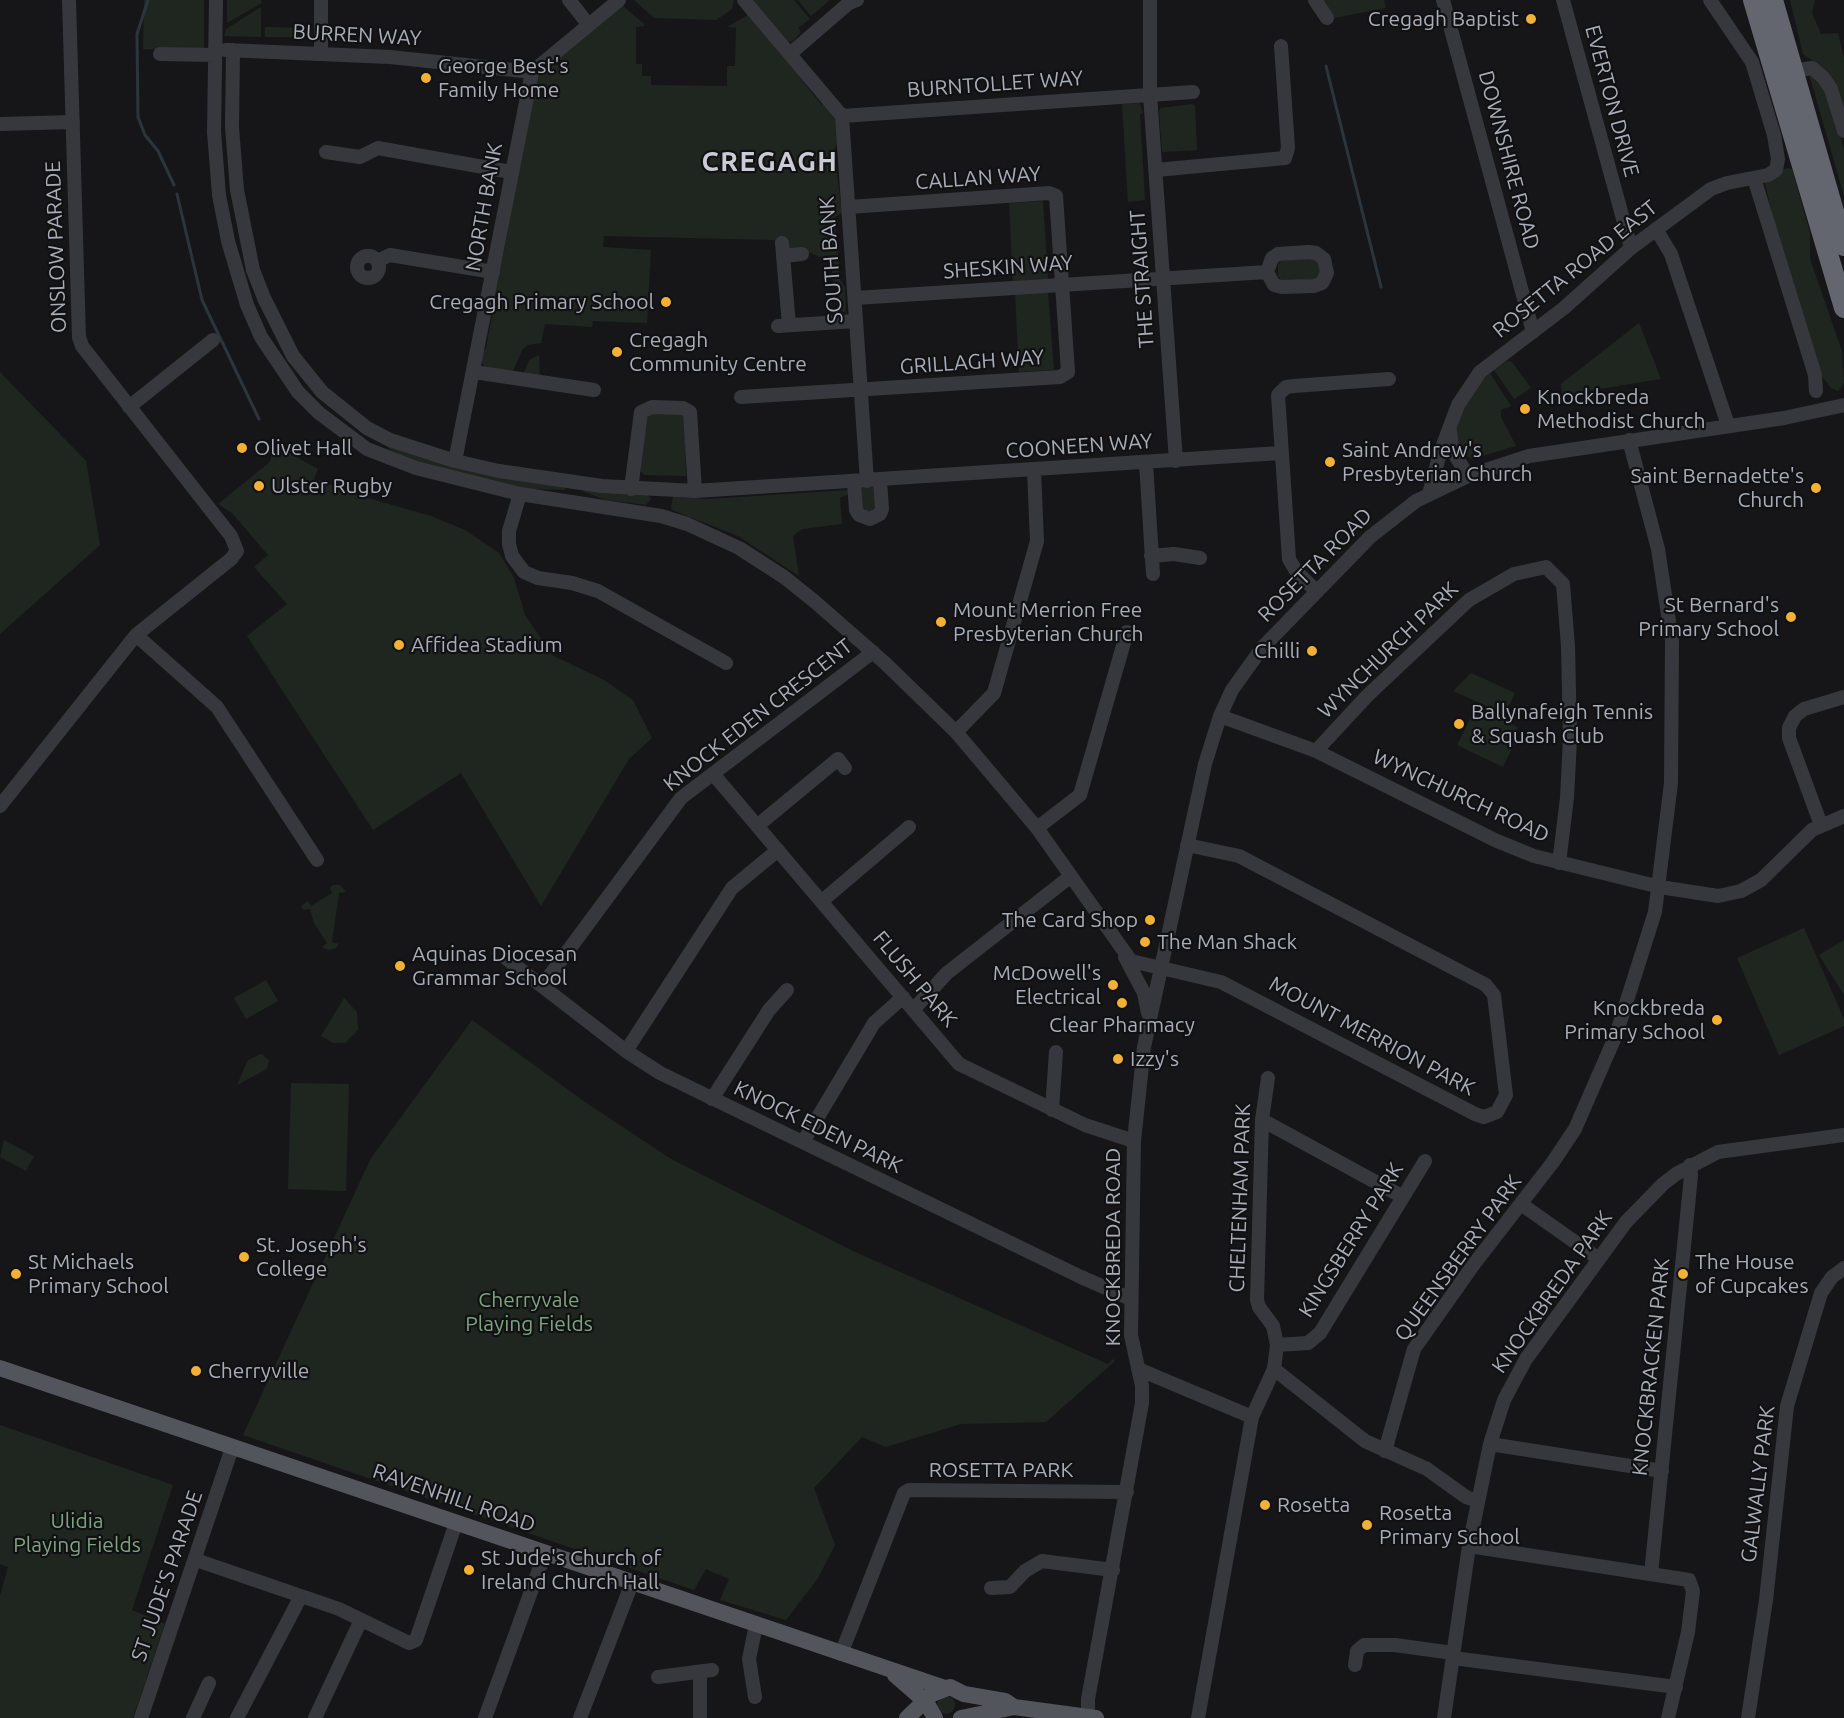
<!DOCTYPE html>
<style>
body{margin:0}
canvas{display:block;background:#161618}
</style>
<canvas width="1844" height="1718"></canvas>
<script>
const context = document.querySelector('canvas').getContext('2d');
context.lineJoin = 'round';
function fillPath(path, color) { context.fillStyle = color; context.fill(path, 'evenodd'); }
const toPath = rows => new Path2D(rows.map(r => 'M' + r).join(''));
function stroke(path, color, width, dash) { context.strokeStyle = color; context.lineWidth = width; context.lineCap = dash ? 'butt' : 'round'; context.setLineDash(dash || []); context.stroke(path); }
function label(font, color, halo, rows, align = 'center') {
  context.font = font + ' Ubuntu,sans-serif'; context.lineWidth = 4.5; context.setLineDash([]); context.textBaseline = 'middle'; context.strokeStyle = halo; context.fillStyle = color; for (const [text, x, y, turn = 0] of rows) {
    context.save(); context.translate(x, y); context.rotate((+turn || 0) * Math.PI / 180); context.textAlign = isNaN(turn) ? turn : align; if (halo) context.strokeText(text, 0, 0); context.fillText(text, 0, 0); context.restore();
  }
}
const green = toPath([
 [144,0,204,0,204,47,201,50,143,49],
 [227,0,261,0,262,3,227,23],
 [634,0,734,0,732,9,716,20,654,18],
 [753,0,794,0,810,19,798,28,801,32,792,42,788,41],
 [798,0,830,0,811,16],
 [1321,0,1384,0,1386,8,1334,18],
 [1790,0,1815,0,1812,13,1821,34,1838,33,1844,58,1844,108,1829,72,1803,54],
 [622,5,644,24,645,26,636,27,636,64,642,64,642,76,651,76,651,85,727,86,727,66,735,66,736,28,727,27,748,15,799,72,800,78,821,104,828,107,836,120,838,142,834,150,842,213,835,217,840,280,845,287,846,312,841,313,838,288,832,279,832,262,801,249,788,249,774,240,604,236,603,247,651,250,647,323,593,321,592,327,545,324,541,343,528,345,522,350,514,369,509,372,487,369,481,362,481,353,486,348,496,294,493,288,498,258,504,252,533,77],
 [261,7,261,37,224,36,226,29],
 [265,27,312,28,312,37,265,37],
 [1809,74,1814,74,1826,89,1844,149,1844,196],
 [1140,103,1143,113,1140,114,1145,200,1128,202,1122,104],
 [1192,104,1195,106,1197,150,1162,152,1159,111,1161,108],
 [1787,168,1792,169,1810,233,1810,259,1842,351,1844,383,1838,391,1831,388,1819,372,1774,222,1764,179],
 [1043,201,1048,279,1013,281,1009,203],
 [1312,257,1318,259,1321,273,1316,279,1282,281,1278,276,1278,264,1282,260],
 [1048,292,1054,370,1019,372,1015,294],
 [1639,323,1661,379,1562,395,1561,384],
 [539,355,540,378,528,376,524,372,529,360],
 [1507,361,1512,362,1531,388,1514,399,1494,370],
 [0,372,86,461,100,545,0,634],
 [1490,373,1511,406,1501,410,1501,417,1516,446,1472,459,1465,455,1456,442,1457,423,1462,409,1481,381],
 [648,413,679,414,685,416,686,476,645,475,640,471,644,420],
 [389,444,566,486,565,490,530,489,478,479,405,459,388,448],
 [280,448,318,469,314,478,316,481,321,480,347,492,431,516,465,530,499,553,514,578,525,615,552,655,604,680,633,700,652,738,629,759,541,906,461,773,373,830,247,636,287,604,254,567,268,555,232,513,218,504,270,462,272,454],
 [874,486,876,508,869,513,862,511,858,487],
 [585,488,647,493,651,499,646,505,606,500,584,492],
 [849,490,848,495,840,497,842,524,802,529,793,536,799,576,738,536,672,510,671,507,673,497,710,499],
 [1471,673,1515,693,1505,714,1453,691],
 [1476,707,1517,727,1517,738,1503,767,1457,745],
 [333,885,340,885,346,892,339,893,332,942,339,944,336,948,329,950,322,947,327,943,314,923,310,909,303,910,301,906,308,901,311,906,332,893,330,888],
 [1804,928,1844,1019,1844,1026,1779,1055,1737,958],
 [1844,940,1844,995,1819,955],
 [266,980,278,1001,246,1019,234,998],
 [344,998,357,1012,358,1030,345,1043,333,1043,321,1036],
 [472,1020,585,1102,671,1159,853,1251,1108,1364,1113,1359,1115,1361,1046,1422,961,1424,886,1447,862,1437,814,1488,835,1545,818,1578,786,1620,720,1600,729,1579,706,1569,694,1590,243,1435,371,1158],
 [261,1054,269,1060,267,1069,237,1085,248,1060],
 [291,1083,349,1084,346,1191,288,1189],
 [4,1140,34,1156,26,1171,0,1157],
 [0,1425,173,1485,132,1610,165,1624,133,1718,0,1718,0,1596,8,1567,0,1564],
 '937 1705a9 9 0 1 1 18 0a9 9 0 1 1-18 0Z'
]);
const stream = toPath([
 [148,0,137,34,138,117,145,135,158,151,174,185],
 [1326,66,1381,287],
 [177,194,202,300,259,419]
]);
const minor = toPath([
 [216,0,214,132,219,195,228,241,247,305,261,337,298,392,319,413,367,449,416,468,520,494,661,516,687,524,739,548,784,577,814,601,885,663,956,732,1037,828,1131,961,1221,982,1475,1114,1484,1117,1497,1112,1506,1095,1494,995,1486,985,1239,856,1187,845],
 [569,0,588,24],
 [744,0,842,116,867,481],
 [1150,0,1150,95,1176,461],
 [1315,0,1327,18],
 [1443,0,1533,332],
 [1563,0,1631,248],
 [226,50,390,57,532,72],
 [233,50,232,127,237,190,253,270,264,298,293,356,322,392,367,428,390,440,455,461,499,471,602,486,695,491,1280,453],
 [321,52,321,0],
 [791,53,849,3,857,0],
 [160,54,215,55],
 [1793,71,1812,68,1823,77,1831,89,1844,131],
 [842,116,1193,92],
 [0,124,73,122],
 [326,152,360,157,378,148,511,172],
 [1156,170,1285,158,1288,148,1281,46],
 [1754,178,1815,375,1816,391],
 [1656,229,1671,254,1728,425],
 [782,243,789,325],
 '357 267a11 11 0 1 1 22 0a11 11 0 1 1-22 0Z',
 [783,256,802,254],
 [377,261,390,255,493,272],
 [855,298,1267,272,1272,258,1278,254,1309,252,1316,253,1324,259,1327,273,1322,283,1314,286,1282,287,1274,285,1267,272],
 [778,326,856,321],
 [474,372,594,390],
 [741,397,1060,377,1068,372,1056,196,1049,193,849,207],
 [129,407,213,340],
 [1450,431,1452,450,1468,476],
 [455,461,532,72,619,0],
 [1146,463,1153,574],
 [854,482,856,510,859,515,870,519,880,514,882,509,880,480],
 [631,489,641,412,652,407,683,408,690,412,695,491],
 [520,494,509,531,509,544,512,556,524,572,538,578,572,583,598,591,726,663],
 [1429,494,1440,453,1458,405,1480,372,1564,308,1631,248,1711,189,1727,183,1768,175,1776,170,1778,159,1774,135,1752,62,1710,0],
 [1151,556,1174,554,1200,558],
 [1317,592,1296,571,1289,559,1278,395,1286,387,1294,386,1389,379],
 [136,635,217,707,317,860],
 [1220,716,1316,751,1497,841,1534,856,1660,887,1718,896,1741,891,1761,880,1812,830,1844,816],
 [956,732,994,693,1037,541,1034,470],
 [1316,751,1367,696,1469,600,1514,574,1546,567,1563,584,1568,646,1570,739,1567,798,1559,863],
 [714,775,959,1064,1085,1125,1134,1141],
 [0,806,136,635,231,559,237,551,231,536,82,346,79,337,69,0],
 [1821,825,1789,738,1789,728,1795,716,1804,709,1844,697],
 [757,826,838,759,845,768],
 [1037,828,1080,795,1127,632],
 [822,901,909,827],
 [1125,957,1144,993,1148,1013],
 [507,959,626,1051,660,1073,1081,1277,1131,1299],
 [542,986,681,798,873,652],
 [914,1009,947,973,1071,876],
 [626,1051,732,888,778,850],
 [712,1099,769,1010,787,990],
 [1052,1110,1056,1052],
 [1262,1120,1403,1197],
 [803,1142,874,1023,903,997],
 [1521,1204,1599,1259],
 [1277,1345,1308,1343,1320,1333,1425,1161],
 [1138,1369,1252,1417,1198,1718],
 [1274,1369,1365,1441,1427,1469,1466,1497,1477,1501],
 [1252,1417,1274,1369,1277,1345,1273,1326,1259,1307,1257,1300,1262,1120,1268,1078],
 [1490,1444,1662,1471],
 [1385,1451,1414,1349,1474,1264,1553,1162,1575,1129,1616,1035,1655,912,1671,783,1672,641,1658,549,1629,440],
 [1469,1546,1689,1580,1693,1591,1688,1632,1668,1718],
 [196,1560,339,1609,409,1643,416,1640,456,1523],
 [1651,1574,1691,1176,1690,1165],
 [991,1588,1010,1587,1025,1571,1042,1561,1113,1570],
 [841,1654,904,1493,909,1490,1127,1492],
 [1453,1658,1676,1687],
 [1355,1665,1357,1651,1364,1645,1395,1645,1453,1653],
 [700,1672,700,1718],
 [658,1677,712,1670],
 [755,1697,749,1659,756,1625],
 [141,1718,232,1448],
 [193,1718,209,1683],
 [237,1718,301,1596],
 [315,1718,361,1620],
 [485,1718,545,1553],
 [580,1718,632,1583],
 [1088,1718,1088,1699,1142,1403,1142,1386,1131,1335,1134,1141,1144,1047,1205,764,1220,716,1232,690,1262,648,1370,537,1416,501,1468,476,1529,456,1784,418,1844,405],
 [1444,1718,1469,1546,1490,1444,1504,1400,1526,1359,1626,1222,1663,1184,1676,1174,1718,1152,1844,1135],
 [1748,1718,1766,1600,1787,1406,1821,1293,1832,1277,1844,1268]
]);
const major = toPath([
 [0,1368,945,1688],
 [895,1675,926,1702,935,1718],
 [907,1718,932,1694,950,1687,964,1694,1005,1701,1014,1707,1096,1718],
 [961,1718,1014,1707]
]);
const highway = toPath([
 [1753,0,1844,308],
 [1773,0,1844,246]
]);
const markers = [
 [1531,19,6,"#f2b134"],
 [426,78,6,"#f2b134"],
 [666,302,6,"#f2b134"],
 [617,352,6,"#f2b134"],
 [1525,409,6,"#f2b134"],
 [242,448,6,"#f2b134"],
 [1330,462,6,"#f2b134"],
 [259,486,6,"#f2b134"],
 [1816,488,6,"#f2b134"],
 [1791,617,6,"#f2b134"],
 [941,622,6,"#f2b134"],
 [399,645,6,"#f2b134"],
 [1312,651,6,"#f2b134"],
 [1459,724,6,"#f2b134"],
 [1150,920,6,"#f2b134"],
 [1145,942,6,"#f2b134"],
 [400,966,6,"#f2b134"],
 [1113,985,6,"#f2b134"],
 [1122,1003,6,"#f2b134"],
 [1717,1020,6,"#f2b134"],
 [1118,1059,6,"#f2b134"],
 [244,1257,6,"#f2b134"],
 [16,1274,6,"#f2b134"],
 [1683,1274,6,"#f2b134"],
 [196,1371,6,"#f2b134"],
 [1265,1505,6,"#f2b134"],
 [1367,1525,6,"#f2b134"],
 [469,1570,6,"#f2b134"]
];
const poiNames = [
 ["Cregagh Baptist",1519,19,"right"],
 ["George Best's",438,66],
 ["Family Home",438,90],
 ["Cregagh Primary School",654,302,"right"],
 ["Cregagh",629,340],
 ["Community Centre",629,364],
 ["Knockbreda",1537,397],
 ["Methodist Church",1537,421],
 ["Olivet Hall",254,448],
 ["Saint Andrew's",1342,450],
 ["Presbyterian Church",1342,474],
 ["Saint Bernadette's",1804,476,"right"],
 ["Church",1804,500,"right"],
 ["Ulster Rugby",271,486],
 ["St Bernard's",1779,605,"right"],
 ["Primary School",1779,629,"right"],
 ["Mount Merrion Free",953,610],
 ["Presbyterian Church",953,634],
 ["Affidea Stadium",411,645],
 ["Chilli",1300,651,"right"],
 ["Ballynafeigh Tennis",1471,712],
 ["& Squash Club",1471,736],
 ["The Card Shop",1138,920,"right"],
 ["The Man Shack",1157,942],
 ["Aquinas Diocesan",412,954],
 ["Grammar School",412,978],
 ["McDowell's",1101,973,"right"],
 ["Electrical",1101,997,"right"],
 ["Knockbreda",1705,1008,"right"],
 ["Primary School",1705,1032,"right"],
 ["Clear Pharmacy",1122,1025,"center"],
 ["Izzy's",1130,1059],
 ["St. Joseph's",256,1245],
 ["College",256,1269],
 ["St Michaels",28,1262],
 ["Primary School",28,1286],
 ["The House",1695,1262],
 ["of Cupcakes",1695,1286],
 ["Cherryville",208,1371],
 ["Rosetta",1277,1505],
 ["Rosetta",1379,1513],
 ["Primary School",1379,1537],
 ["St Jude's Church of",481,1558],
 ["Ireland Church Hall",481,1582]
];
const streetNames = [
 ["BURREN WAY",357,35,3],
 ["BURNTOLLET WAY",995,84,-4],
 ["EVERTON DRIVE",1612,101,75],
 ["DOWNSHIRE ROAD",1509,160,75],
 ["CALLAN WAY",978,178,-4],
 ["NORTH BANK",484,207,-80],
 ["ONSLOW PARADE",56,247,-92],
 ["SOUTH BANK",831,260,-94],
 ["SHESKIN WAY",1008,267,-4],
 ["ROSETTA ROAD EAST",1575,269,-39],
 ["THE STRAIGHT",1142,279,-94],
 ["GRILLAGH WAY",972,362,-4],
 ["COONEEN WAY",1079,446,-4],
 ["ROSETTA ROAD",1315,565,-45],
 ["WYNCHURCH PARK",1388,650,-44],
 ["KNOCK EDEN CRESCENT",758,715,-38],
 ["WYNCHURCH ROAD",1461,796,25],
 ["FLUSH PARK",915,979,50],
 ["MOUNT MERRION PARK",1372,1036,28],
 ["KNOCK EDEN PARK",818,1127,26],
 ["CHELTENHAM PARK",1240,1198,-88],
 ["KINGSBERRY PARK",1351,1240,-58],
 ["KNOCKBREDA ROAD",1113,1247,-90],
 ["QUEENSBERRY PARK",1458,1258,-54],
 ["KNOCKBREDA PARK",1552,1292,-55],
 ["KNOCKBRACKEN PARK",1651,1367,-84],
 ["ROSETTA PARK",1001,1470],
 ["GALWALLY PARK",1758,1484,-83],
 ["RAVENHILL ROAD",454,1498,19],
 ["ST JUDE'S PARADE",167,1576,-71]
];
const parkNames = [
 ["Cherryvale",529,1300],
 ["Playing Fields",529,1324],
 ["Ulidia",77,1521],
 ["Playing Fields",77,1545]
];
const districtNames = [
 ["CREGAGH",770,162]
];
fillPath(green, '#1e261f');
stroke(stream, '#2c353c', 3);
stroke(minor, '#37383d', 14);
stroke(major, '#53555c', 16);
stroke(highway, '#63666e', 20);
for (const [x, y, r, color] of markers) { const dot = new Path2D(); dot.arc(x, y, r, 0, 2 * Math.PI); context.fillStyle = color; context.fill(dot); stroke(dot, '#111113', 2); }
label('21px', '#a8adb8', '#111113', poiNames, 'left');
label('21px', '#a8adb8', '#111113', streetNames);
label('21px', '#7fa381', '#111113', parkNames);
context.letterSpacing = '1.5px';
label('bold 27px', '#c9ccd4', '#111113', districtNames);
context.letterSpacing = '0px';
</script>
